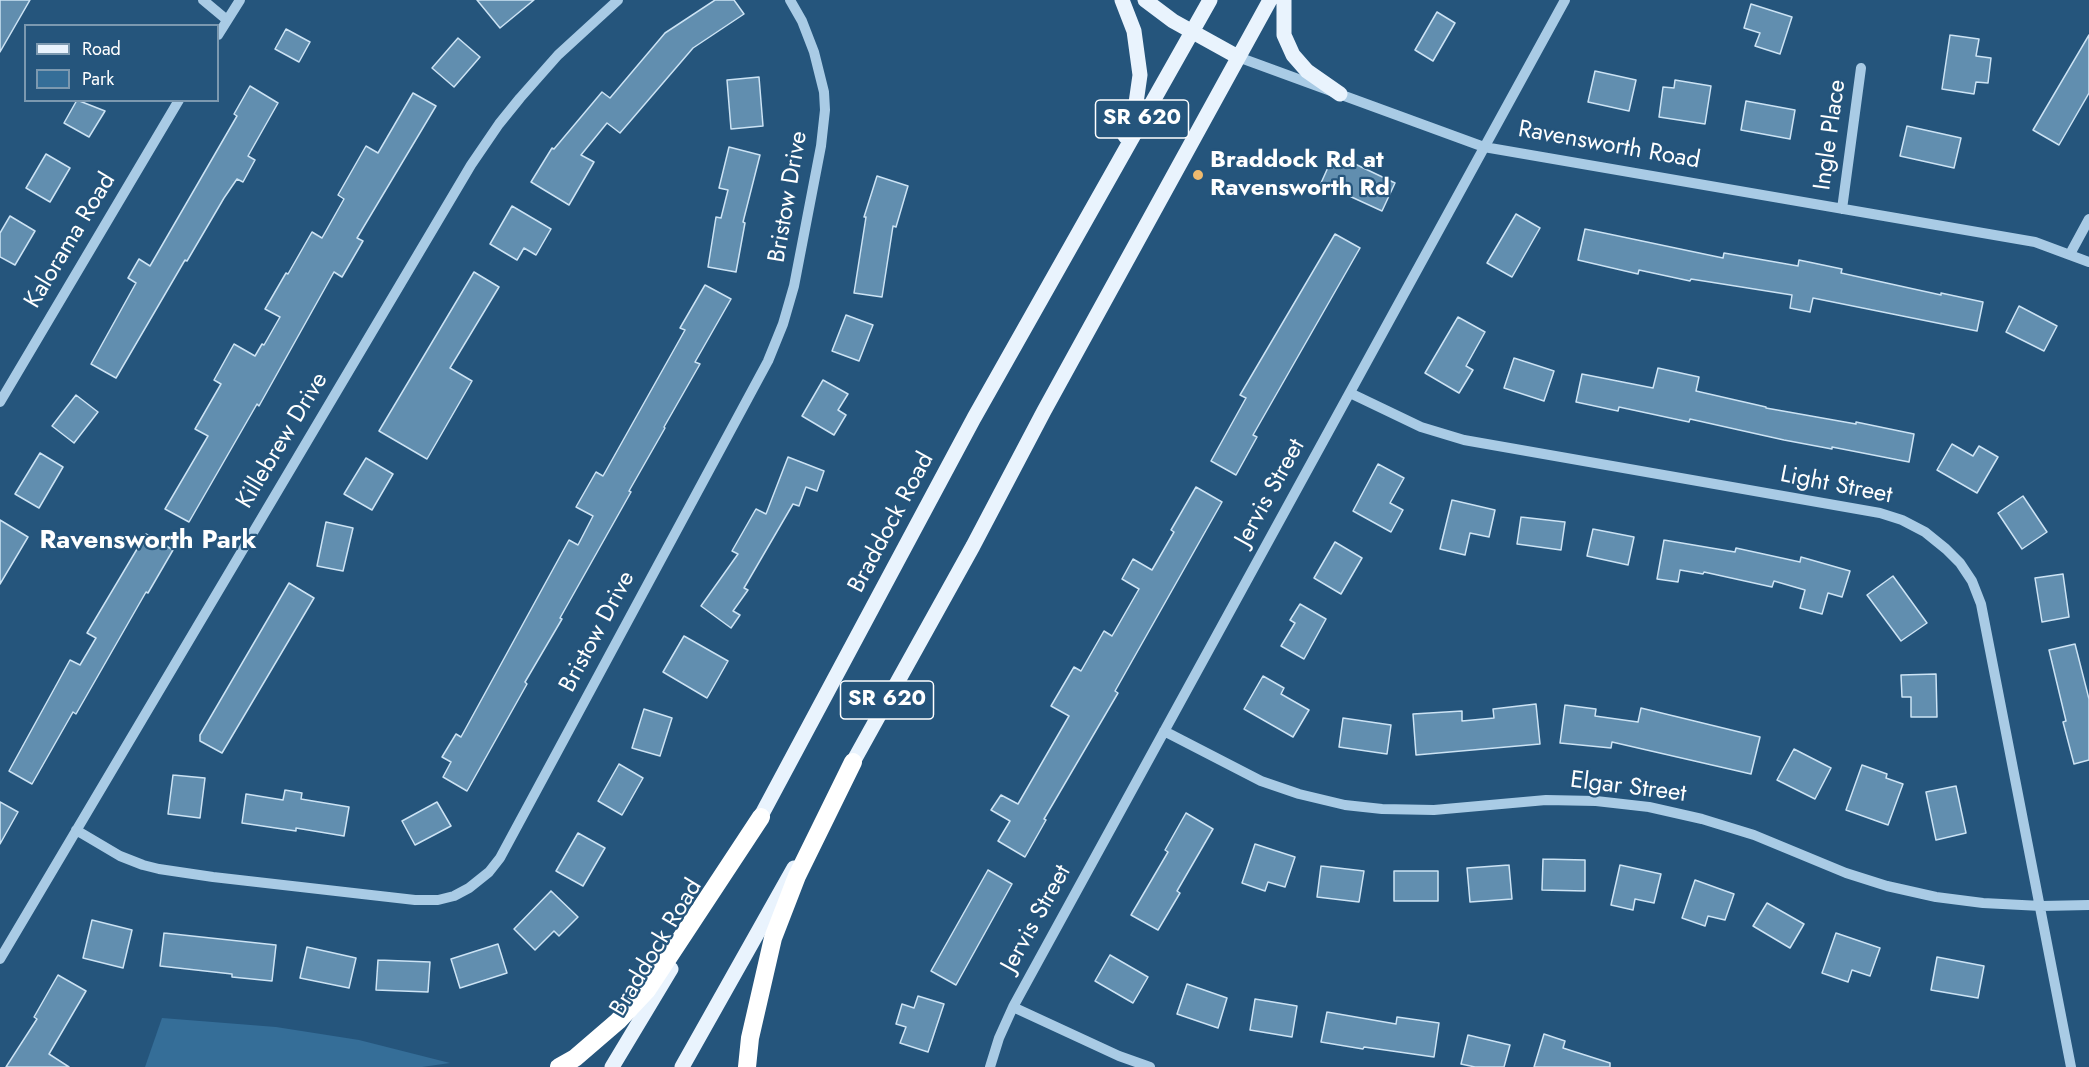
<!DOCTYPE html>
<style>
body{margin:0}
#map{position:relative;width:2089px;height:1067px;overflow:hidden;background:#25557c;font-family:Jost,sans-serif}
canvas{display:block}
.legend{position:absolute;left:24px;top:24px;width:195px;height:78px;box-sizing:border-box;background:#25557c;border:2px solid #7c99b0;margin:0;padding:8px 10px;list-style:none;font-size:18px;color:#fff}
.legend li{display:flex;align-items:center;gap:12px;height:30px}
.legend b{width:30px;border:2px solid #7c99b0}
</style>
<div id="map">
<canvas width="2089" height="1067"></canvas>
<ul class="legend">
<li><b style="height:8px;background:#e9f3fd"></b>Road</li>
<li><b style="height:16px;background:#356e98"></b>Park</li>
</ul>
</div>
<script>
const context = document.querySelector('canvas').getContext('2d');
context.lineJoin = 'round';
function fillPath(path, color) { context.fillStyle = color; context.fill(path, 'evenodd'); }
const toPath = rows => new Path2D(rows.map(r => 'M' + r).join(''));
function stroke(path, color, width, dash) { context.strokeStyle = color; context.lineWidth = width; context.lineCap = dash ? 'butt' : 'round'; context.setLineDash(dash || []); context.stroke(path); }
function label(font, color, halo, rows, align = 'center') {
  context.font = font + ' Jost,sans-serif'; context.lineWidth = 4.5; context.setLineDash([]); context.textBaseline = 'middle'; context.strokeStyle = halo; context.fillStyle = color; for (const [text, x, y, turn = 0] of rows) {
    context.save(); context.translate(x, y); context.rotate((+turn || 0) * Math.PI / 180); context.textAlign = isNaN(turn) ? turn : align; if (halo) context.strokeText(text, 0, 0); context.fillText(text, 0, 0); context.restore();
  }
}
const green = toPath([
 [162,1018,276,1027,359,1040,450,1063,422,1067,145,1067]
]);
const building = toPath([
 [0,0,30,0,0,52,0,0],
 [477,0,534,0,500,28,477,0],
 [715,0,734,0,744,14,693,48,620,133,607,123,581,155,594,162,569,205,531,182,552,148,554,149,602,92,610,98,665,33,715,0],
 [1751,4,1792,17,1780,54,1755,46,1760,33,1744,28,1751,4],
 [1437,12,1455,23,1433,61,1415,50,1437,12],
 [286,29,310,42,299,62,275,49,286,29],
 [1950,35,1979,39,1976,56,1991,58,1988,83,1976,82,1974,94,1942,89,1950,35],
 [2089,35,2089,93,2059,145,2033,130,2089,35],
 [458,38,480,57,454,87,432,68,458,38],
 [1595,71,1636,80,1629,111,1588,102,1595,71],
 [759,77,763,126,731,129,727,80,759,77],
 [1675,80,1711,86,1705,124,1659,117,1663,87,1674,88,1675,80],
 [250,86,278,103,248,156,255,160,243,182,237,179,224,198,187,261,185,260,116,378,91,364,136,283,128,278,139,259,150,266,237,116,234,114,250,86],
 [413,93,436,106,357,238,363,241,342,277,334,272,259,406,257,404,189,522,165,509,208,436,195,429,221,384,214,380,234,344,255,356,262,344,264,345,280,317,265,309,286,273,288,274,312,232,322,238,344,199,338,195,366,146,378,153,413,93],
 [77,100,105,111,89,137,64,123,77,100],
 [1746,101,1795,110,1790,139,1741,130,1746,101],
 [1907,126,1961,138,1954,168,1900,156,1907,126],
 [729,147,760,155,743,222,745,223,736,272,708,267,716,217,721,218,728,190,719,188,729,147],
 [46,154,70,168,50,202,26,188,46,154],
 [1334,154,1395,183,1382,211,1321,183,1334,154],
 [877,176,908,186,896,227,893,226,882,297,854,293,866,217,864,217,877,176],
 [512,206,551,229,536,255,524,248,517,260,490,244,512,206],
 [1516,214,1540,228,1512,277,1487,263,1516,214],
 [10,216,35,231,15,265,0,257,0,233,10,216],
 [1585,229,1723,258,1724,253,1798,266,1799,260,1842,269,1841,273,1941,295,1941,293,1983,302,1977,331,1813,298,1810,312,1790,308,1792,295,1691,279,1690,281,1639,270,1638,274,1578,260,1585,229],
 [1335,234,1360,248,1253,435,1257,437,1236,475,1211,461,1246,398,1240,395,1335,234],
 [474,272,499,287,450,368,472,381,427,459,379,431,474,272],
 [705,285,731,299,695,362,700,364,664,427,665,428,629,491,631,492,560,618,562,619,525,682,527,684,467,791,443,777,451,762,442,757,456,734,461,737,569,540,578,545,593,516,576,507,596,472,603,476,685,330,680,328,705,285],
 [2019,306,2057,326,2044,351,2006,332,2019,306],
 [846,315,873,325,859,361,832,351,846,315],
 [1458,317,1485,332,1466,366,1473,370,1459,393,1425,373,1458,317],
 [1514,358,1554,371,1544,401,1504,388,1514,358],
 [1658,368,1699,377,1696,391,1766,407,1766,408,1856,424,1856,422,1914,434,1909,462,1832,447,1832,449,1784,440,1690,419,1689,422,1619,407,1618,411,1576,402,1582,374,1653,388,1658,368],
 [823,380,848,394,838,410,846,415,834,435,802,416,823,380],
 [76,395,98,412,74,443,52,426,76,395],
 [1952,444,1973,456,1979,446,1998,457,1977,493,1937,470,1952,444],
 [40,453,63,467,39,508,15,494,40,453],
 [788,457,824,471,817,491,806,487,799,506,793,504,744,588,748,590,733,611,740,615,731,628,701,606,738,554,732,551,756,509,766,514,788,457],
 [366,458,393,474,372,510,344,494,366,458],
 [1378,464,1404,478,1390,503,1403,510,1391,532,1353,511,1378,464],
 [1196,487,1222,502,1115,691,1118,693,1044,819,1046,820,1025,857,998,841,1010,821,991,810,1001,795,1018,804,1069,716,1051,706,1074,667,1081,671,1104,631,1112,636,1139,589,1122,579,1133,559,1152,570,1174,532,1171,530,1196,487],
 [2023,496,2047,532,2022,549,1998,513,2023,496],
 [1452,500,1495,510,1489,537,1470,533,1465,555,1440,549,1452,500],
 [1521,517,1565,522,1561,550,1517,544,1521,517],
 [0,520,28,537,0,584,0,520],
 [326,522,353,528,343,571,317,566,326,522],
 [1593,529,1634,537,1628,565,1587,556,1593,529],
 [146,534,173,550,148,593,146,592,76,714,73,712,32,784,9,771,70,660,80,665,96,638,87,633,146,534],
 [1664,540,1735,552,1736,548,1800,562,1801,557,1850,571,1842,597,1828,593,1822,614,1800,608,1805,590,1774,581,1772,587,1704,572,1703,574,1680,570,1678,582,1657,579,1664,540],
 [1335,542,1362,558,1341,594,1314,578,1335,542],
 [2063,574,2069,617,2042,622,2035,578,2063,574],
 [1893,576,1927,623,1901,641,1867,595,1893,576],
 [289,583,314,598,222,753,200,741,200,735,289,583],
 [1300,604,1326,619,1304,659,1281,646,1295,623,1290,620,1300,604],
 [684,636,728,661,707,698,663,672,684,636],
 [2075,644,2089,699,2089,760,2074,764,2063,722,2066,721,2049,650,2075,644],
 [1936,674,1937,717,1911,717,1911,697,1902,697,1901,675,1936,674],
 [1263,676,1284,688,1281,694,1309,710,1293,737,1244,709,1263,676],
 [1536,704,1540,744,1416,755,1413,714,1462,711,1462,721,1494,718,1493,709,1536,704],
 [1565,705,1596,709,1595,716,1638,722,1641,708,1760,737,1751,774,1612,742,1611,748,1560,743,1565,705],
 [644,709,672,718,660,756,632,748,644,709],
 [1343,718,1391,725,1387,754,1339,747,1343,718],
 [1794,749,1831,768,1815,799,1777,780,1794,749],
 [619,764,643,778,622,815,598,801,619,764],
 [1862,765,1887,774,1886,778,1903,784,1888,825,1846,810,1862,765],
 [173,775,205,778,200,818,168,814,173,775],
 [1956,786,1966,833,1936,840,1926,792,1956,786],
 [285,790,302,793,301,799,349,807,344,836,296,828,296,831,242,823,246,794,283,800,285,790],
 [0,802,18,812,0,844,0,802],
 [437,802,451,826,415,845,402,821,437,802],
 [1186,813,1213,829,1177,891,1180,893,1158,930,1131,915,1168,852,1165,850,1186,813],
 [578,833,605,848,583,886,556,871,578,833],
 [1255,844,1295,857,1285,887,1268,882,1265,891,1242,883,1255,844],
 [1543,859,1585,860,1585,891,1542,890,1543,859],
 [1509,865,1512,899,1470,902,1467,868,1509,865],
 [1620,865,1661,874,1654,903,1635,899,1633,910,1611,905,1620,865],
 [1321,866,1364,871,1359,902,1317,897,1321,866],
 [988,870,1012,884,956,985,931,971,988,870],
 [1394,871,1438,871,1438,901,1394,901,1394,871],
 [1695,880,1734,894,1725,920,1708,916,1705,926,1682,918,1695,880],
 [551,891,578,917,559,936,554,931,535,950,514,929,551,891],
 [1767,903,1804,924,1790,948,1753,926,1767,903],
 [92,920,132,930,123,968,83,958,92,920],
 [164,933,276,945,272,981,232,977,232,974,160,966,164,933],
 [1836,933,1880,948,1870,976,1852,970,1848,982,1822,973,1836,933],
 [498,944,507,973,460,988,451,959,498,944],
 [307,947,356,958,349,988,300,978,307,947],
 [1110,955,1148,977,1133,1003,1095,981,1110,955],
 [1937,957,1984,966,1978,998,1931,990,1937,957],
 [378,960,430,962,428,992,376,990,378,960],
 [58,975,86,991,49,1054,69,1067,6,1067,37,1019,34,1017,58,975],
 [1187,984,1227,998,1218,1028,1177,1014,1187,984],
 [918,996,944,1004,928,1052,900,1043,906,1027,896,1024,902,1004,914,1008,918,996],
 [1255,999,1297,1006,1292,1037,1250,1030,1255,999],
 [1327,1012,1396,1024,1397,1017,1439,1023,1434,1057,1364,1047,1363,1049,1321,1042,1327,1012],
 [1544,1034,1565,1041,1563,1048,1610,1063,1610,1067,1534,1067,1544,1034],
 [1468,1035,1510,1045,1504,1067,1475,1067,1461,1064,1468,1035]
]);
const minor = toPath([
 [203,0,227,20],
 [218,35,240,0],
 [1238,57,1484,147,2035,242,2089,262],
 [1842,209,1861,68],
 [2070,254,2089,219],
 [1350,393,1421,427,1464,440,1880,513,1902,520,1925,532,1946,549,1960,563,1972,581,1981,604,2071,1067],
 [0,402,179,100],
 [1164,731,1261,781,1299,794,1345,805,1382,809,1434,810,1546,800,1596,801,1649,807,1702,819,1754,835,1846,873,1887,886,1936,897,1983,903,2041,906,2089,905],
 [76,830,120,856,143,865,159,869,213,877,415,900,438,900,454,896,469,888,489,872,500,858,768,361,783,324,794,286,821,146,825,110,824,92,814,52,802,21,790,0],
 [0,959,471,165,499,124,520,98,558,55,618,0],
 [1013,1007,1119,1056,1150,1067],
 [990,1067,999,1038,1013,1007,1565,0]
]);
const major = toPath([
 [1122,0,1134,31,1140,75,1136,103,1125,136],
 [1145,0,1173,21,1238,57],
 [1284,0,1284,35,1293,55,1307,71,1340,94],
 [848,771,973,546,1044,411,1270,0],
 [755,827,974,418,1210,0],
 [612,1067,671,969],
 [682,1067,794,868]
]);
const highway = toPath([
 [559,1067,575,1058,618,1021,647,990,761,817],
 [747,1067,750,1038,773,938,797,876,853,762]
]);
const markers = [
 [1198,175,6,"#efba6e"]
];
const shields = [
 [1142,119,93],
 [887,700,93]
];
const shieldNames = [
 ["SR 620",1142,119],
 ["SR 620",887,700]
];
const streetNames = [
 ["Ingle Place",1831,135,-82],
 ["Ravensworth Road",1609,146,10],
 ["Bristow Drive",789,197,-80],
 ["Kalorama Road",71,241,-59],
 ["Killebrew Drive",283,441,-59],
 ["Light Street",1836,486,11],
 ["Jervis Street",1271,493,-61],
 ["Braddock Road",892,523,-62],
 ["Bristow Drive",598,632,-62],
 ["Elgar Street",1628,788,7],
 ["Jervis Street",1037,919,-61],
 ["Braddock Road",657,948,-59]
];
const poiNames = [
 ["Braddock Rd at",1210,161],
 ["Ravensworth Rd",1210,189]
];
const neighbourhoodNames = [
 ["Ravensworth Park",148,542]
];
fillPath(green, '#356e98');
fillPath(building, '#618eaf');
stroke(building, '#cce3f4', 1.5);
stroke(minor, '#a9cbe5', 10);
stroke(major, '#e9f3fd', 15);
stroke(highway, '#fff', 18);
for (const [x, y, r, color] of markers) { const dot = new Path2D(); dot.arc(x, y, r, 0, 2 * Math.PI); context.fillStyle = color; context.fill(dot); stroke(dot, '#25557c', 2); }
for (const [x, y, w] of shields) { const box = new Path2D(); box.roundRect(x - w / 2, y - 19, w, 38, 4.5); context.fillStyle = '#25557c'; context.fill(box); stroke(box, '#fff', 1.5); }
label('bold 22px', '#fff', null, shieldNames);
label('24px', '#fff', '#25557c', streetNames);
label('bold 24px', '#fff', '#25557c', poiNames, 'left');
label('bold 26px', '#fff', '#25557c', neighbourhoodNames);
</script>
